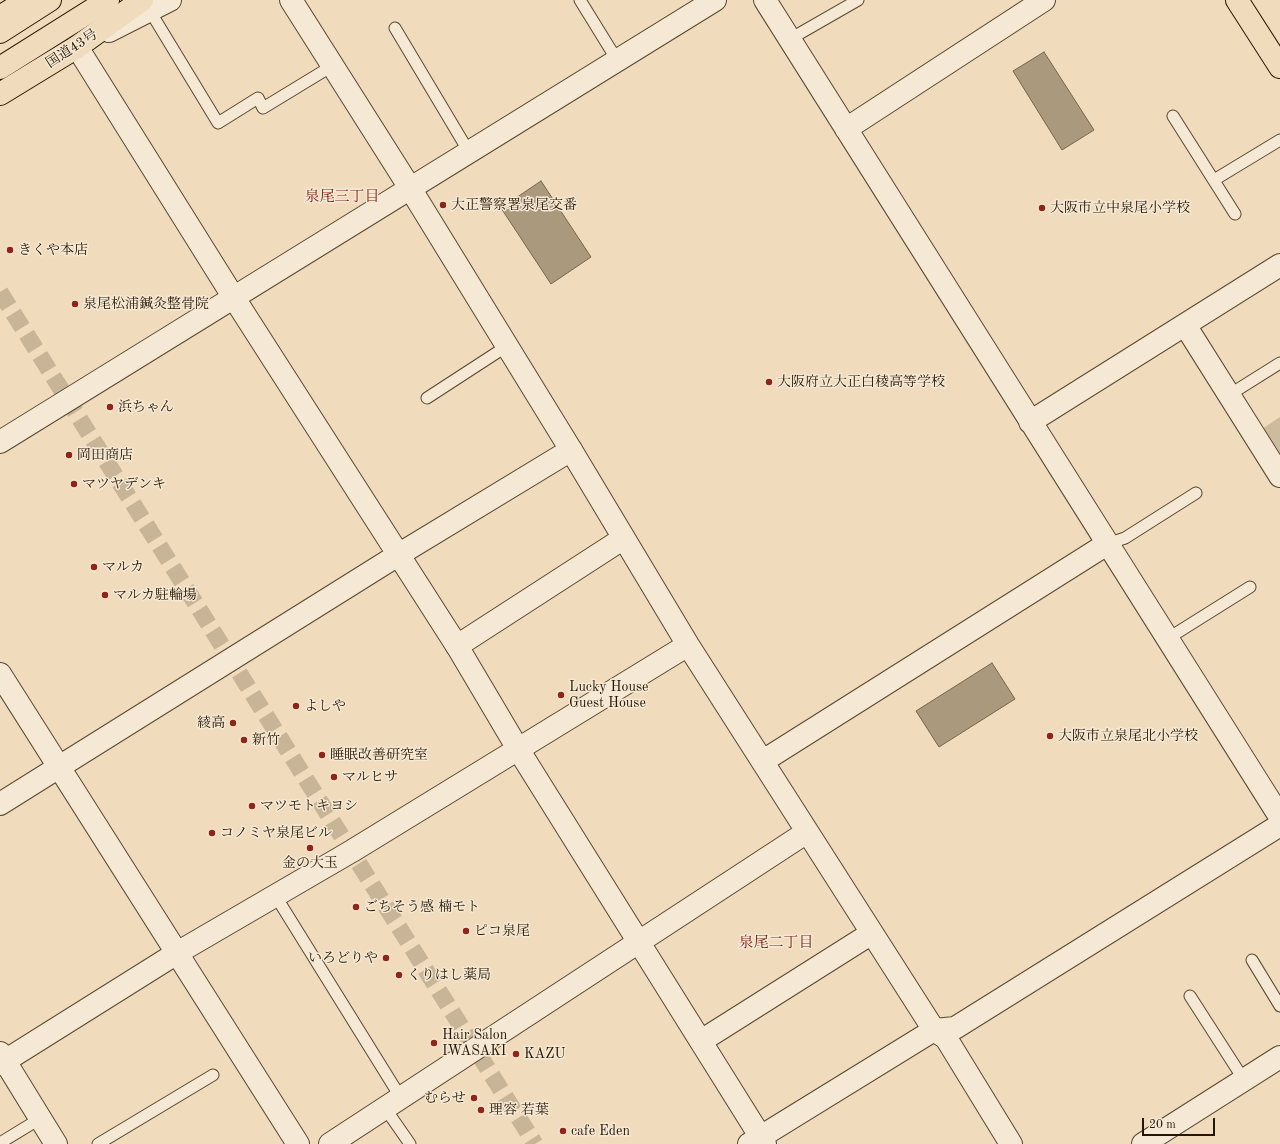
<!DOCTYPE html>
<meta charset="utf-8">
<style>
body{margin:0}
#map{position:relative;width:1280px;height:1144px;overflow:hidden;background:#f0dcbd;font-family:"Old Standard TT",serif}
canvas{display:block}
.scale{position:absolute;left:1142px;top:1118px;width:73px;height:18px;box-sizing:border-box;border:2px solid #261701;border-top:0;padding-left:5px;font-size:12px;line-height:14px;white-space:nowrap;color:#261701;-webkit-text-stroke:3px #f5e8d4;paint-order:stroke}
</style>
<div id="map">
<canvas width="1280" height="1144"></canvas>
<div class="scale">20 m</div>
</div>
<script>
const context = document.querySelector('canvas').getContext('2d');
context.lineJoin = 'round';
function fillPath(path, color) { context.fillStyle = color; context.fill(path, 'evenodd'); }
const toPath = rows => new Path2D(rows.map(r => 'M' + r).join(''));
function stroke(path, color, width, dash) { context.strokeStyle = color; context.lineWidth = width; context.lineCap = dash ? 'butt' : 'round'; context.setLineDash(dash || []); context.stroke(path); }
function label(font, color, halo, rows, align = 'center') {
  context.font = font + ' "Old Standard TT","Noto Serif JP",serif'; context.lineWidth = 3; context.setLineDash([]); context.textBaseline = 'middle'; context.strokeStyle = halo; context.fillStyle = color; for (const [text, x, y, turn = 0] of rows) {
    context.save(); context.translate(x, y); context.rotate((+turn || 0) * Math.PI / 180); context.textAlign = isNaN(turn) ? turn : align; if (halo) context.strokeText(text, 0, 0); context.fillText(text, 0, 0); context.restore();
  }
}
const green = toPath([
 [1280,417,1280,465,1259,431]
]);
const water = toPath([
 [1044,52,1094,130,1062,150,1013,71,1044,52],
 [541,181,591,257,551,284,501,208,541,181],
 [992,663,1015,699,939,747,916,711,992,663]
]);
const pedestrianTunnel = toPath([
 [0,292,535,1144]
]);
const service = toPath([
 [580,0,617,60],
 [150,11,218,123,258,98,263,108,332,66],
 [395,28,469,152],
 [790,39,858,0],
 [1173,116,1235,214],
 [1214,180,1280,140],
 [1229,395,1280,363],
 [427,398,507,346],
 [1107,544,1125,538,1196,493],
 [1167,639,1250,587],
 [275,895,401,1098],
 [1252,960,1280,1006],
 [1190,996,1244,1080],
 [385,1108,410,1144],
 [0,1143,41,1118],
 [98,1144,213,1075]
]);
const minor = toPath([
 [765,0,1280,817],
 [77,47,234,298],
 [846,129,1044,0],
 [1185,325,1280,476],
 [1030,422,1280,265],
 [0,442,715,0],
 [571,450,688,645,934,1030,946,1038,1011,1144],
 [457,646,624,538],
 [0,674,298,1144],
 [763,761,1107,544],
 [0,804,59,767],
 [934,1030,955,1028,1280,825],
 [701,1041,872,933],
 [0,1053,56,1144],
 [0,1064,177,953,352,851,688,645],
 [330,1144,807,832],
 [1143,1144,1280,1057]
]);
const tertiary = toPath([
 [109,31,170,0],
 [234,298,457,646,518,749,765,1144],
 [59,767,398,555,571,450,410,188,291,0],
 [749,1144,934,1030]
]);
const primary = toPath([
 [1237,0,1280,67]
]);
const trunk = toPath([
 [0,17,27,0],
 [0,94,77,47,142,0]
]);
const motorway = toPath([
 [0,32,50,0],
 [0,68,108,0]
]);
const markers = [
 [443,205,4,"#8f2418"],
 [1042,208,4,"#8f2418"],
 [10,250,4,"#8f2418"],
 [75,304,4,"#8f2418"],
 [769,382,4,"#8f2418"],
 [110,407,4,"#8f2418"],
 [69,455,4,"#8f2418"],
 [74,484,4,"#8f2418"],
 [94,567,4,"#8f2418"],
 [105,595,4,"#8f2418"],
 [561,695,4,"#8f2418"],
 [296,706,4,"#8f2418"],
 [233,723,4,"#8f2418"],
 [1050,736,4,"#8f2418"],
 [244,740,4,"#8f2418"],
 [322,755,4,"#8f2418"],
 [334,777,4,"#8f2418"],
 [252,806,4,"#8f2418"],
 [212,833,4,"#8f2418"],
 [310,848,4,"#8f2418"],
 [356,907,4,"#8f2418"],
 [466,931,4,"#8f2418"],
 [386,958,4,"#8f2418"],
 [399,975,4,"#8f2418"],
 [434,1043,4,"#8f2418"],
 [516,1054,4,"#8f2418"],
 [474,1098,4,"#8f2418"],
 [481,1110,4,"#8f2418"],
 [563,1131,4,"#8f2418"]
];
const streetNames = [
 ["国道43号",72,49,-33]
];
const poiNames = [
 ["大正警察署泉尾交番",451,205],
 ["大阪市立中泉尾小学校",1050,208],
 ["きくや本店",18,250],
 ["泉尾松浦鍼灸整骨院",83,304],
 ["大阪府立大正白稜高等学校",777,382],
 ["浜ちゃん",118,407],
 ["岡田商店",77,455],
 ["マツヤデンキ",82,484],
 ["マルカ",102,567],
 ["マルカ駐輪場",113,595],
 ["Lucky House",569,687],
 ["Guest House",569,703],
 ["よしや",304,706],
 ["綾高",225,723,"right"],
 ["大阪市立泉尾北小学校",1058,736],
 ["新竹",252,740],
 ["睡眠改善研究室",330,755],
 ["マルヒサ",342,777],
 ["マツモトキヨシ",260,806],
 ["コノミヤ泉尾ビル",220,833],
 ["金の大玉",310,863,"center"],
 ["ごちそう感 楠モト",364,907],
 ["ピコ泉尾",474,931],
 ["いろどりや",378,958,"right"],
 ["くりはし薬局",407,975],
 ["Hair Salon",442,1035],
 ["IWASAKI",442,1051],
 ["KAZU",524,1054],
 ["むらせ",466,1098,"right"],
 ["理容 若葉",489,1110],
 ["cafe Eden",571,1131]
];
const neighbourhoodNames = [
 ["泉尾三丁目",342,197],
 ["泉尾二丁目",776,943]
];
fillPath(green, '#cebb9d');
fillPath(water, '#ab997d');
stroke(water, '#76654b', 1);
stroke(pedestrianTunnel, '#c8b597', 17, [17, 8]);
stroke(service, '#584830', 13);
stroke(minor, '#584830', 24);
stroke(tertiary, '#584830', 24);
stroke(primary, '#261701', 24);
stroke(trunk, '#261701', 24);
stroke(motorway, '#261701', 24);
stroke(service, '#f5e8d4', 11);
stroke(minor, '#f5e8d4', 22);
stroke(tertiary, '#f5e8d4', 22);
stroke(primary, '#f0dcbd', 22);
stroke(trunk, '#f0dcbd', 22);
stroke(motorway, '#f0dcbd', 22);
for (const [x, y, r, color] of markers) { const dot = new Path2D(); dot.arc(x, y, r, 0, 2 * Math.PI); context.fillStyle = color; context.fill(dot); stroke(dot, '#f5e8d4', 1.5); }
label('14px', '#261701', '#f5e8d4', streetNames);
label('14px', '#261701', '#f5e8d4', poiNames, 'left');
label('15px', '#7a1f14', '#f5e8d4', neighbourhoodNames);
</script>
